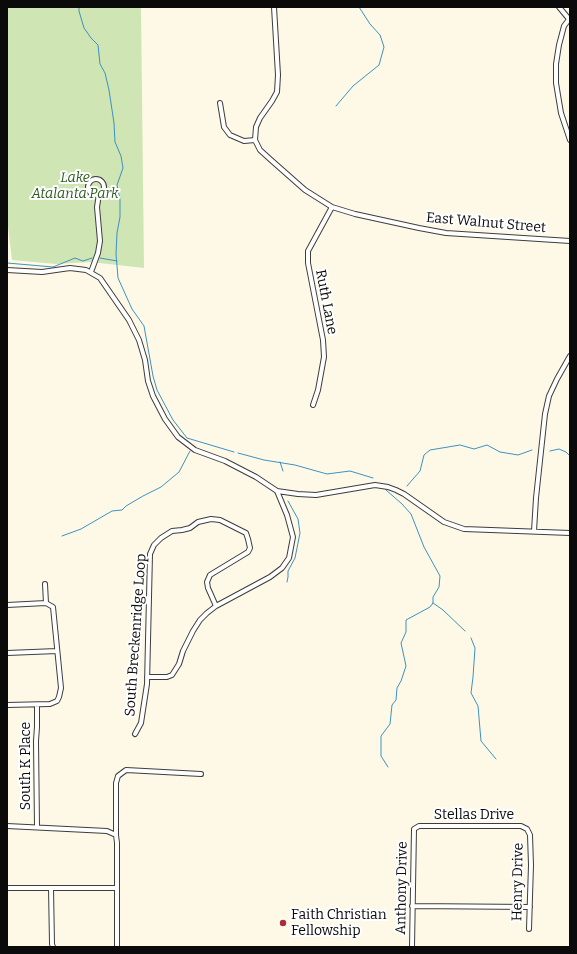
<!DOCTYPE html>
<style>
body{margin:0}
#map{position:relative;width:577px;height:954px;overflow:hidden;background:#fef9e7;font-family:Bitter,serif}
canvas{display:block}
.frame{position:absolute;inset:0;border:8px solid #0a0a0a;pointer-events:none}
</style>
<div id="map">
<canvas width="577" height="954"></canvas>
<div class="frame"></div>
</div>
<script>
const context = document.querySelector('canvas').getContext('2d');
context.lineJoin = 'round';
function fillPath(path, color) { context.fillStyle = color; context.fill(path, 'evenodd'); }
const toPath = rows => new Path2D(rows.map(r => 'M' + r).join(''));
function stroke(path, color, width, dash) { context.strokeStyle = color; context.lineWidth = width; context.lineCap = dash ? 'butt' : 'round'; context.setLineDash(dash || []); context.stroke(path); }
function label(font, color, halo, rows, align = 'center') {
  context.font = font + ' Bitter,serif'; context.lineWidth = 4; context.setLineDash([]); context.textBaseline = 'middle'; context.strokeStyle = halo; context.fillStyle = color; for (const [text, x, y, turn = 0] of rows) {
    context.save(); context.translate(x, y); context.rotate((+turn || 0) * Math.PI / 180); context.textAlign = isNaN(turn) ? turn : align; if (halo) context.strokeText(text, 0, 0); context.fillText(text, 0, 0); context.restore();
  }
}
const green = toPath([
 [7,7,141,7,144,268,91,262,56,264,12,260,7,218]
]);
const stream = toPath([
 [79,7,79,11,84,28,91,38,98,45,100,64,105,73,109,90,114,123,115,142,121,156,123,168,117,185,120,200,120,217,117,233,116,254,118,278,132,309,144,326,153,376,157,390,173,420,187,438,234,452],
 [336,106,353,86,379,65,384,47,380,35,370,24,359,7],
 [100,258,117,261],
 [7,263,53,267,75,258,83,261,92,258],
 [550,451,559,449,566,452,570,456],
 [238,453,264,460,295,465,327,474,350,471,373,478],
 [280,462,283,471],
 [407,486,420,471,424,455,430,450,460,445,474,449,487,445,500,452,518,455,532,450],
 [386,490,402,504,411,514,424,547,440,576,439,587,433,597,433,603,430,607,406,620,406,632,401,643,406,666,401,681,397,688,396,700,392,705,390,724,381,736,381,756,388,767],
 [62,536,81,529,112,511,122,510,126,506,143,496,161,487,179,472,190,451],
 [287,582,288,577,288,571,295,558,300,533,298,519,288,501],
 [433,603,443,610,465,631],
 [471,638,475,648,473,677,471,693,478,706,481,741,496,759]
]);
const minor = toPath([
 [274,7,278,75,277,92,272,101,260,118,256,127,255,140,260,150,271,160,305,190,332,207,355,214,419,228,446,233,570,241],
 [559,7,569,19],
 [570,18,564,26,559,45,556,64,556,83,561,113,570,140],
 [220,103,224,127,230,135,244,141,255,140],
 '88 187a8 8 0 1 1 16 0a8 8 0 1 1-16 0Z',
 [7,270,42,272,70,268,86,270,100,278,129,320,139,340,145,360,148,381,153,396,165,419,178,437,195,450,225,461,256,477,277,491,298,494,316,495,375,485,388,487,396,490,404,494,444,522,464,529,570,533],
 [91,272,98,253,100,241,97,207,99,194],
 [313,405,318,390,324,357,323,340,308,263,308,251,332,207],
 [534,531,536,498,545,414,549,396,557,379,570,356],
 [45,584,46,603],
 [7,605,46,603,53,607,61,688,59,697,57,701,50,704,7,705],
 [7,653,57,651],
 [147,677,167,677,172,675,179,664,183,651,193,631,200,620,207,613,216,606,270,577,282,568,289,558,293,537,287,515,277,491],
 [37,705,37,727,36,741,37,827],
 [135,734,141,723,147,684,150,554,154,545,161,538,172,531,182,530,190,528,198,522,211,519,220,520,246,533,248,539,250,548,248,552,210,575,207,582,208,588,216,606],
 [7,826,107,831,116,835],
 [7,888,117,888],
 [51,888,52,944,53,947],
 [412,906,530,907],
 [117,947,117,843,116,835,116,783,118,776,126,770,201,774],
 [412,947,414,829,419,826,521,826,527,829,530,835,531,865,529,929]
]);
const markers = [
 [283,923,4,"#af2c36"]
];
const parkNames = [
 ["Lake",75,178],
 ["Atalanta Park",75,194]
];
const streetNames = [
 ["East Walnut Street",486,223,5],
 ["Ruth Lane",326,302,79],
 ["South Breckenridge Loop",136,635,-86],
 ["South K Place",26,766,-90],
 ["Stellas Drive",474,815],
 ["Henry Drive",518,882,-89],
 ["Anthony Drive",402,888,-89]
];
const poiNames = [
 ["Faith Christian",291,915],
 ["Fellowship",291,931]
];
fillPath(green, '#cfe5b4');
stroke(stream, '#3b91c4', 1);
stroke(minor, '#3d3d3d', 6);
stroke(minor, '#fff', 4);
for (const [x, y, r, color] of markers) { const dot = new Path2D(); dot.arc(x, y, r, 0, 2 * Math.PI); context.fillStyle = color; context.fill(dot); stroke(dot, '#fff', 1.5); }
label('italic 14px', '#2e5c1f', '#fff', parkNames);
label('14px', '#0a0a0a', '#fff', streetNames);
label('14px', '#0a0a0a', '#fff', poiNames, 'left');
</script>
